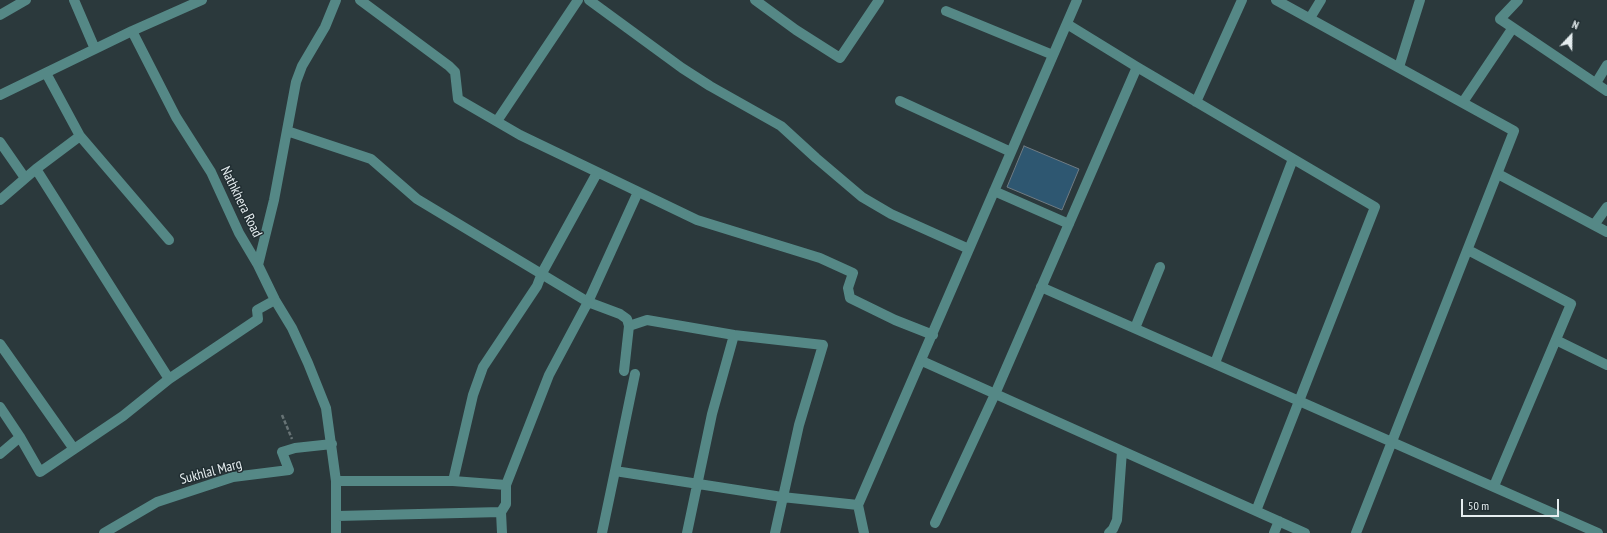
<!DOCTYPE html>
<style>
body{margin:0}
#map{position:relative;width:1607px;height:533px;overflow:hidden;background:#2b393c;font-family:"PT Sans Narrow",sans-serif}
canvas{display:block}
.north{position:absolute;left:1551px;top:16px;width:40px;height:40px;-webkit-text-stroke:3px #212e32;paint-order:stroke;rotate:22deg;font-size:11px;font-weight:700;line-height:16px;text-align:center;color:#e6eef0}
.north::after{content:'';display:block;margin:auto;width:14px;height:18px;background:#e6eef0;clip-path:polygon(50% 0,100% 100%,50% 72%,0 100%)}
.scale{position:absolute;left:1461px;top:499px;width:98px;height:18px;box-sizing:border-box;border:2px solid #e6eef0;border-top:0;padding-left:5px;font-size:12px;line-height:14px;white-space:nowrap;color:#e6eef0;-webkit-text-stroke:3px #212e32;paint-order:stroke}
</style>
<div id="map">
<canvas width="1607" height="533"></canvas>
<div class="north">N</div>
<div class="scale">50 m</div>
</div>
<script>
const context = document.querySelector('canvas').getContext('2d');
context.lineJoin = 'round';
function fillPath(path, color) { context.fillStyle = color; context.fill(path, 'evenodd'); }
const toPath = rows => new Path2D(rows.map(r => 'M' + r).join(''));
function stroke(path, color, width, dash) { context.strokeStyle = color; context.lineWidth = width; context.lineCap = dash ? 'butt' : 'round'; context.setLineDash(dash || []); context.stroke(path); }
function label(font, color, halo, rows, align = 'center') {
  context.font = font + ' "PT Sans Narrow",sans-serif'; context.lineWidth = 3; context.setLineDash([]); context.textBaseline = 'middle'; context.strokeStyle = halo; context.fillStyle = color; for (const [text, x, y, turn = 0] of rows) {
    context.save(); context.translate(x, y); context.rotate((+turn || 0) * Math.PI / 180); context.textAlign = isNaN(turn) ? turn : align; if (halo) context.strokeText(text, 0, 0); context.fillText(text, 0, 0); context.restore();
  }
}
const building = toPath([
 [1024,146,1079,169,1062,210,1007,187,1024,146]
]);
const path = toPath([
 [282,415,292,439]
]);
const minor = toPath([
 [74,0,95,49],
 [360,0,449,66,455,72,458,99,520,135,697,220,820,258,853,273,848,288,850,298,895,320,933,335],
 [589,0,682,68,710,86,781,126,816,158,862,197,891,214,969,249],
 [755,0,796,30,840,58,879,0],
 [1276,0,1514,131,1356,533],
 [1518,0,1500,19,1607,91],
 [946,11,1053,55],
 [0,15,26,0],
 [1310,18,1321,0],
 [1067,24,1137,67,1375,207,1256,511],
 [132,31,202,0],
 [1399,67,1420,0],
 [46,73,80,136,36,169,169,379],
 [1596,83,1607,65],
 [0,95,132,31,176,117,211,172,239,233,258,265,275,300,292,328,308,363,326,408,336,481,336,533],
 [900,101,1011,152],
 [1196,102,1242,0],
 [1463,102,1512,29],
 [497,121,578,0],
 [287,131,371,159,417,199,588,302,620,314,627,319,629,326,624,371],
 [80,136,169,240],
 [0,142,25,178],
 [1498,174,1607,232],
 [994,191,1069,224],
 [0,200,36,169],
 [1594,225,1607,207],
 [1468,250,1571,304,1494,486],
 [258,265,274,200,296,82,302,66,325,27,336,0],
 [1041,287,1598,533],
 [629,326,647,320,734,335],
 [1135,328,1160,267],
 [1556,340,1607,365],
 [0,344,74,449],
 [922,361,1305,533],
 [1215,363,1293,159],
 [0,407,20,437],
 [0,454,20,437,40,472,123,416,169,379,258,319,257,310,275,300],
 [615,471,635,374],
 [336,481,453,481,506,485],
 [453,481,473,395,483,367,537,286,542,273,597,173],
 [337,516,501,512],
 [935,523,995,394,1137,67],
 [104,533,157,502,233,477,289,470,282,452,295,448,332,444],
 [502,533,501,512,506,504,506,485,549,375,588,302,638,192],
 [602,533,615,471,782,497,858,505],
 [687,533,712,414,734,335,823,345,799,425,775,533],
 [864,533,858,505,1077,0],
 [1109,533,1113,529,1117,520,1122,451],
 [1274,533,1279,521]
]);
const streetNames = [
 ["Nathkhera Road",241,202,64],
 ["Sukhlal Marg",211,472,-15]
];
fillPath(building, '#2e5771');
stroke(building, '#707c84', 1);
stroke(path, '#677375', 2.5, [4, 2]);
stroke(minor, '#558886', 10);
label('14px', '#e6eef0', '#212e32', streetNames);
</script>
